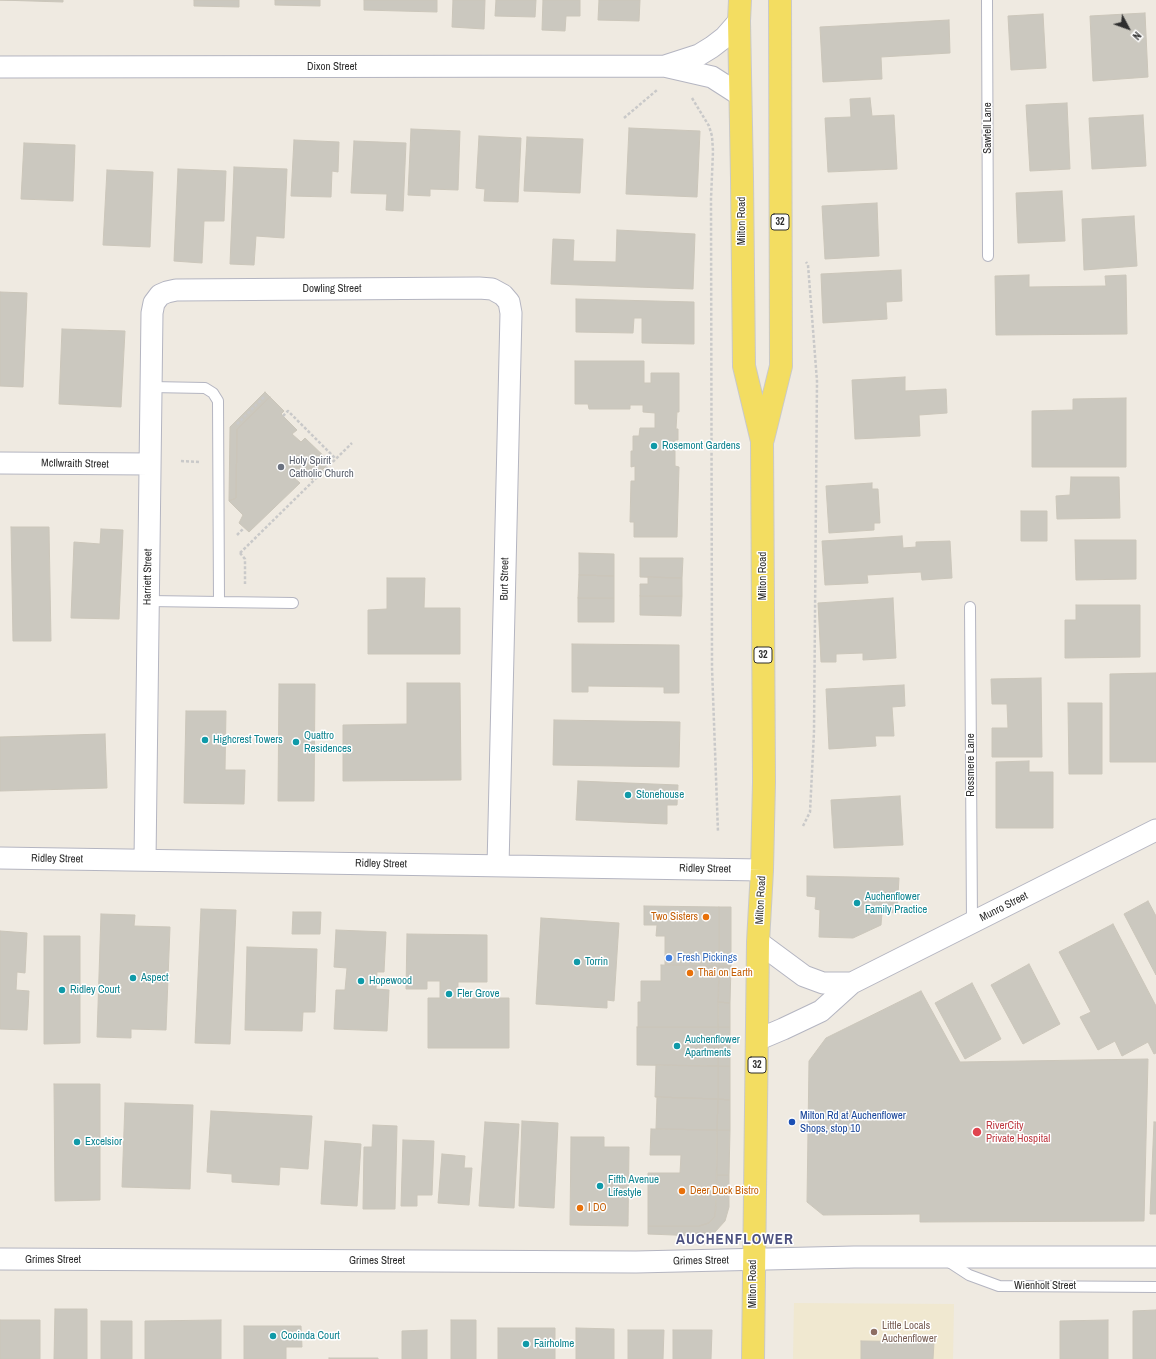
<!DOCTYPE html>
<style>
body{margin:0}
#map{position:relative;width:1156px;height:1359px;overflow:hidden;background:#efeae1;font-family:"Archivo Narrow",sans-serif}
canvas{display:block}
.north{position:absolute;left:1108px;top:8px;width:40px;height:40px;-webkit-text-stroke:3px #fff;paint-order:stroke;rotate:131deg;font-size:11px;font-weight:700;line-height:16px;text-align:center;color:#2e2e2e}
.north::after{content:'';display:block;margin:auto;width:14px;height:18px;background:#2e2e2e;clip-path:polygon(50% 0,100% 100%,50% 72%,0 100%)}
</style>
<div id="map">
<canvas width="1156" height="1359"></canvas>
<div class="north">N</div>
</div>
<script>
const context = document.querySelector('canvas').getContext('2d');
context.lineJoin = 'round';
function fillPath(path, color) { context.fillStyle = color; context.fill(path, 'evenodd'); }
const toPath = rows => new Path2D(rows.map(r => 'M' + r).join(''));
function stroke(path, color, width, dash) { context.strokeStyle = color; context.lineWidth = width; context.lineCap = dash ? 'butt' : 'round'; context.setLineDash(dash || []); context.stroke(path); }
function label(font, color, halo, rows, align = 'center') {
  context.font = font + ' "Archivo Narrow",sans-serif'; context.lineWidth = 3; context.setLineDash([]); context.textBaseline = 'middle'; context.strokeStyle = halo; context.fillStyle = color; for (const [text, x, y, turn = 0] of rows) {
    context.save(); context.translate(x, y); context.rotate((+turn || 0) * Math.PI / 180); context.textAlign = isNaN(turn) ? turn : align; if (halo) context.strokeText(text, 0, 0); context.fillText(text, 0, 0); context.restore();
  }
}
const education = toPath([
 [794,1303,954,1304,953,1359,793,1359]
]);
const building = toPath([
 [0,0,63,0,63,2,0,0],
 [194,0,239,0,239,7,194,6,194,0],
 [275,0,320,0,320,6,275,5,275,0],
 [364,0,437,0,437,12,364,10,364,0],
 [453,0,485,0,484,29,452,27,453,0],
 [496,0,536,0,535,17,495,16,496,0],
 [543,0,580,0,580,16,566,16,565,31,542,30,543,0],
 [599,0,640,0,639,21,598,20,599,0],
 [1145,13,1148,77,1093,81,1090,16,1145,13],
 [1043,14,1046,68,1011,70,1008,16,1043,14],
 [949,20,950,53,881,57,882,79,823,82,820,27,949,20],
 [870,98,872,116,894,115,897,169,828,172,825,118,851,117,850,99,870,98],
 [1067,103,1070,169,1030,171,1026,105,1067,103],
 [1143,115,1146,166,1092,169,1089,118,1143,115],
 [629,128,700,131,697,197,626,194,629,128],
 [411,129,460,131,458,190,430,189,430,196,408,195,411,129],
 [479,136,521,138,518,202,484,201,485,189,476,188,479,136],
 [527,137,583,139,580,193,524,191,527,137],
 [294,140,339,142,338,172,332,171,331,197,291,196,294,140],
 [354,141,406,143,403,211,386,210,387,194,351,193,354,141],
 [24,143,75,145,73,201,21,199,24,143],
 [234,167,287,169,284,238,256,236,254,265,230,264,234,167],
 [178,169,226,171,224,221,204,221,202,263,174,261,178,169],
 [107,170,153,172,150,247,103,245,107,170],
 [1062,191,1065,241,1018,243,1016,193,1062,191],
 [877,203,879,256,825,259,822,206,877,203],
 [1134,216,1137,266,1084,270,1082,219,1134,216],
 [617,230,695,234,693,289,551,284,553,239,574,240,573,261,616,262,617,230],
 [901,270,902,301,886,302,887,319,823,323,821,274,901,270],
 [1029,275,1029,287,1106,286,1105,276,1126,275,1127,334,996,335,995,276,1029,275],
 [0,292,27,293,23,387,0,386,0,292],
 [576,299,694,302,694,344,642,343,642,318,634,318,633,333,576,332,576,299],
 [62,329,125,331,121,407,59,404,62,329],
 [575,361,644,361,644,383,651,383,651,373,679,373,679,412,677,412,676,429,678,429,678,440,675,440,675,466,679,467,677,537,634,537,634,522,630,522,631,481,635,481,635,466,631,467,631,451,633,451,633,436,639,436,640,428,655,428,655,413,643,412,643,405,630,405,630,409,589,409,588,404,575,404,575,361],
 [905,377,905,391,946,389,947,413,919,415,920,436,855,439,852,380,905,377],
 [265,392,270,397,237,429,236,498,229,501,230,427,265,392],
 [270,397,284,411,281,414,297,430,292,434,301,442,305,438,330,462,312,480,302,471,292,476,300,483,249,532,239,523,243,515,229,501,236,498,237,429,270,397],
 [1126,398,1126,467,1032,467,1032,411,1073,410,1073,399,1126,398],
 [1071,477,1119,477,1120,518,1057,519,1056,496,1070,495,1071,477],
 [872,483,872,489,878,489,880,523,874,523,874,530,829,533,826,486,872,483],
 [1021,511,1047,511,1047,541,1021,541,1021,511],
 [11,527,49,527,51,641,13,641,11,527],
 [101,529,123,530,119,619,71,618,74,542,100,544,101,529],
 [902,536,903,548,916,547,916,542,950,541,952,578,922,580,921,572,867,575,868,583,825,585,822,541,902,536],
 [1075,540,1136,540,1136,579,1076,580,1075,540],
 [579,553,614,554,614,576,579,575,579,553],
 [640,558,683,558,682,578,640,577,640,558],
 [579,575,614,576,614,598,578,598,579,575],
 [648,577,682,578,682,596,640,596,640,584,648,584,648,577],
 [387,578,425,578,424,608,460,608,460,654,368,654,368,610,387,609,387,578],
 [640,596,682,596,681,616,640,615,640,596],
 [578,598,614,598,614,622,578,622,578,598],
 [893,598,896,658,863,660,863,653,836,654,836,662,821,662,818,603,893,598],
 [1076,605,1140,605,1140,657,1065,658,1065,620,1076,620,1076,605],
 [572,644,679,645,679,693,664,693,664,687,588,686,588,692,572,692,572,644],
 [1156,673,1156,762,1110,762,1110,674,1156,673],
 [1041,678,1042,757,992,757,992,728,1008,728,1007,704,992,704,991,679,1041,678],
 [407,683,460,683,461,780,343,781,343,725,407,724,407,683],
 [279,684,315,684,314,801,278,801,279,684],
 [904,685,905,706,892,707,894,736,875,736,876,746,829,749,826,689,904,685],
 [1068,703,1102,703,1102,774,1069,774,1068,703],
 [186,711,226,711,225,770,245,770,244,804,184,803,186,711],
 [554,720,680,722,679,767,553,765,554,720],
 [105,734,107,788,0,791,0,737,105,734],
 [1029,761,1029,772,1053,772,1053,828,996,828,996,762,1029,761],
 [578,781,678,785,677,805,667,805,667,824,576,820,578,781],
 [900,796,903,845,834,848,831,800,900,796],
 [807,876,899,878,897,913,882,912,881,925,853,938,819,937,820,910,815,909,816,897,807,896,807,876],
 [1148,901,1156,916,1156,975,1124,914,1148,901],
 [644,906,719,907,719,966,665,965,665,936,656,936,657,925,644,925,644,906],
 [719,907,731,907,731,966,719,966,719,907],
 [201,909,236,910,230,1044,195,1043,201,909],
 [293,912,321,912,320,934,292,934,293,912],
 [101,914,135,915,134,926,170,927,166,1030,131,1029,131,1038,97,1037,101,914],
 [541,918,619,923,614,1001,607,1000,607,1008,536,1004,541,918],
 [1113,924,1156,1006,1156,1053,1154,1054,1148,1042,1122,1056,1115,1041,1098,1050,1080,1017,1091,1012,1059,952,1113,924],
 [336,930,386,932,384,972,377,972,376,989,389,990,387,1031,334,1029,336,990,345,990,347,968,334,967,336,930],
 [0,931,27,933,25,973,17,972,16,990,29,991,27,1030,0,1029,0,931],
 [407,934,487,935,487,982,458,982,458,998,509,998,509,1048,428,1048,428,998,440,998,440,981,427,981,427,989,406,989,407,934],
 [44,936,80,936,80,1043,44,1044,44,936],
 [247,947,317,949,315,1012,303,1012,302,1031,245,1030,247,947],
 [1029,964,1060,1024,1023,1044,991,985,1029,964],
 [661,965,719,966,718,1027,638,1027,638,1002,641,1002,641,981,661,981,661,965],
 [719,966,731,966,730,1003,718,1002,719,966],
 [972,983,1001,1039,965,1059,935,1003,972,983],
 [921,991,960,1062,1148,1059,1144,1221,920,1222,920,1214,823,1215,807,1202,809,1061,826,1038,921,991],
 [718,1002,730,1003,730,1027,718,1027,718,1002],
 [637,1027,718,1027,718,1066,637,1065,637,1027],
 [718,1027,730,1027,730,1066,718,1066,718,1027],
 [656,1065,718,1066,718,1099,655,1097,656,1065],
 [718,1066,730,1066,730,1100,718,1099,718,1066],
 [54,1084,100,1084,100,1200,55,1201,54,1084],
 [657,1097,718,1099,717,1130,656,1129,657,1097],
 [718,1099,730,1100,730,1130,717,1130,718,1099],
 [125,1103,193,1105,190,1189,122,1187,125,1103],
 [211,1111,312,1116,308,1169,280,1167,279,1185,232,1182,232,1174,207,1172,211,1111],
 [522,1121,558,1123,554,1208,519,1206,522,1121],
 [485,1122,519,1124,514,1208,479,1206,485,1122],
 [1154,1122,1156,1122,1156,1214,1150,1214,1154,1122],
 [373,1125,397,1126,395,1209,363,1209,364,1147,372,1147,373,1125],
 [651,1129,717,1130,716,1207,715,1216,709,1223,699,1226,648,1226,648,1173,680,1173,681,1155,650,1155,651,1129],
 [717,1130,730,1130,729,1175,717,1175,717,1130],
 [571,1137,604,1137,604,1147,629,1147,628,1226,570,1225,571,1137],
 [403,1140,434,1141,432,1195,417,1195,417,1206,401,1206,403,1140],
 [325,1141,361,1144,357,1206,321,1204,325,1141],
 [442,1154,465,1156,464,1168,472,1168,469,1205,438,1203,442,1154],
 [717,1175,729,1175,729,1207,725,1221,715,1232,700,1236,648,1234,648,1226,699,1226,709,1223,715,1216,717,1175],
 [55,1309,87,1309,87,1359,54,1359,55,1309],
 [1156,1310,1156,1359,1133,1359,1133,1311,1156,1310],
 [0,1320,40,1320,40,1359,0,1359,0,1320],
 [221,1320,221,1359,145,1359,145,1321,221,1320],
 [451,1320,476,1320,476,1359,451,1359,451,1320],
 [1108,1320,1108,1359,1060,1359,1060,1321,1108,1320],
 [101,1321,132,1321,132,1359,101,1359,101,1321],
 [244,1326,301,1326,302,1347,286,1347,286,1359,244,1359,244,1326],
 [498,1328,555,1328,555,1359,498,1359,498,1328],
 [576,1328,614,1329,614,1359,576,1359,576,1328],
 [427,1330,427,1359,402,1359,402,1331,427,1330],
 [628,1330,664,1330,663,1359,628,1359,628,1330],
 [673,1330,712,1330,711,1359,673,1359,673,1330],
 [861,1341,934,1342,933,1359,861,1359,861,1341],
 [329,1358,378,1358,378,1359,329,1359,329,1358]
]);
const path = toPath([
 [692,98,709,126,712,136,713,151,711,199,712,668,718,832],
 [624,118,657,90],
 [283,416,288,411,336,459],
 [237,424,265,396],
 [181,461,200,462],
 [237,535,244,528],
 [240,553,352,443],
 [240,553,245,559,245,584],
 [803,826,810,812,814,732,817,381,808,265,806,262]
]);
const lane = toPath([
 [987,0,988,256],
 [151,387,205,388,213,393,218,401,219,602],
 [148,601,293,603],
 [970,607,972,923],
 [946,1260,969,1275,999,1286,1156,1287]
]);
const street = toPath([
 [665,66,699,55,712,47,725,37,739,21],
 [0,67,664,66,712,77,740,95],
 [0,463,150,464],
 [0,858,762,870],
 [145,860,152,313,154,303,160,295,167,292,176,290,479,288,492,289,503,295,509,302,511,313,498,866],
 [758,942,804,976,823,983,852,983],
 [757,1040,783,1029,821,1011,852,983,1156,830],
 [0,1259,636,1262,854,1257,1156,1257]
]);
const primary = toPath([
 [740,0,739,21,742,178,744,366,762,441,764,782,762,870,758,942,753,1359],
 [763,439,781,366,780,0]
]);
const markers = [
 [654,446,4,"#0f9aa8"],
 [281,467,4,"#6b7280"],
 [205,740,4,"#0f9aa8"],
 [296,742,4,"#0f9aa8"],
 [628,795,4,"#0f9aa8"],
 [857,903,4,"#0f9aa8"],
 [706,917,4,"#e8710a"],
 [669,958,4,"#3f7fe0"],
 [577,962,4,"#0f9aa8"],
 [690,973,4,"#e8710a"],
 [133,978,4,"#0f9aa8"],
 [361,981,4,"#0f9aa8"],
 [62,990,4,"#0f9aa8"],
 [449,994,4,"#0f9aa8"],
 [677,1046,4,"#0f9aa8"],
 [792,1122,4,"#1a4fb4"],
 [977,1132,5,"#e0444e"],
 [77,1142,4,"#0f9aa8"],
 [600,1186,4,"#0f9aa8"],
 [682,1191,4,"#e8710a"],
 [580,1208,4,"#e8710a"],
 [874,1332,4,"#8d6e63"],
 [273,1336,4,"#0f9aa8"],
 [526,1344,4,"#0f9aa8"]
];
const shields = [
 [780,222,18],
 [763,655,18],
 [757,1065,18]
];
const shieldNames = [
 ["32",780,222],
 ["32",763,655],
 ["32",757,1065]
];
const streetNames = [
 ["Dixon Street",332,67],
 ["Sawtell Lane",988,128,-90],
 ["Milton Road",742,221,-90],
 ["Dowling Street",332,289],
 ["McIlwraith Street",75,464,1],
 ["Milton Road",763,576,-90],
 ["Harriett Street",148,577,-89],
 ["Burt Street",505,579,-89],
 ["Rossmere Lane",971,765,-90],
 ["Ridley Street",57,859,1],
 ["Ridley Street",381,864,1],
 ["Ridley Street",705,869,1],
 ["Milton Road",761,900,-87],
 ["Munro Street",1004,907,-27],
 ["Grimes Street",53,1260],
 ["Grimes Street",377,1261],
 ["Grimes Street",701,1261,-1],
 ["Milton Road",753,1284,-90],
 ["Wienholt Street",1045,1286]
];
const cultureNames = [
 ["Rosemont Gardens",662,446],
 ["Quattro",304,736],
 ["Residences",304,749],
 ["Highcrest Towers",213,740],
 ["Stonehouse",636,795],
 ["Auchenflower",865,897],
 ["Family Practice",865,910],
 ["Torrin",585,962],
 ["Aspect",141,978],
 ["Hopewood",369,981],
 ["Ridley Court",70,990],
 ["Fler Grove",457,994],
 ["Auchenflower",685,1040],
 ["Apartments",685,1053],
 ["Excelsior",85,1142],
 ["Fifth Avenue",608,1180],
 ["Lifestyle",608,1193],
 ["Cooinda Court",281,1336],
 ["Fairholme",534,1344]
];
const worshipNames = [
 ["Holy Spirit",289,461],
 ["Catholic Church",289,474]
];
const foodNames = [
 ["Two Sisters",698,917,"right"],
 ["Thai on Earth",698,973],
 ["Deer Duck Bistro",690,1191],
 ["I DO",588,1208]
];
const shopNames = [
 ["Fresh Pickings",677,958]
];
const transitNames = [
 ["Milton Rd at Auchenflower",800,1116],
 ["Shops, stop 10",800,1129]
];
const healthNames = [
 ["RiverCity",986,1126],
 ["Private Hospital",986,1139]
];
const educationNames = [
 ["Little Locals",882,1326],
 ["Auchenflower",882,1339]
];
const districtNames = [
 ["AUCHENFLOWER",735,1240]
];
fillPath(education, '#f0e8d0');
fillPath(building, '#cbc8bf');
stroke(building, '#cbc6ba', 1);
stroke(lane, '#b4b5c1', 12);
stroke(street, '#b4b5c1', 23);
stroke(primary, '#c9c9c9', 24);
stroke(path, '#c9c9c9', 2.5, [3, 2]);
stroke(lane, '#fff', 10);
stroke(street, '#fff', 21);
stroke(primary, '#f3dd61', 22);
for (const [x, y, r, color] of markers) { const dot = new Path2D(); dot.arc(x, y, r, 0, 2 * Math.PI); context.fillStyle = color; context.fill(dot); stroke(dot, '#fff', 1.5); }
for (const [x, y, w] of shields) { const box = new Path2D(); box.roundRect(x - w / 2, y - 8, w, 16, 3); context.fillStyle = '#fff'; context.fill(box); stroke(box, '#2e2e2e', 1); }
label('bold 10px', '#2e2e2e', null, shieldNames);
label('11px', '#2e2e2e', '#fff', streetNames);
label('11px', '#0d838f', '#fff', cultureNames, 'left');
label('11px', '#5b616d', '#fff', worshipNames, 'left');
label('11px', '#c56008', '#fff', foodNames, 'left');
label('11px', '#366cbe', '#fff', shopNames, 'left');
label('11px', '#164399', '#fff', transitNames, 'left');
label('11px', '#be3a42', '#fff', healthNames, 'left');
label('11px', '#785e54', '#fff', educationNames, 'left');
context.letterSpacing = '1px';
label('bold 15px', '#4c5180', '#fff', districtNames);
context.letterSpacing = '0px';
</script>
